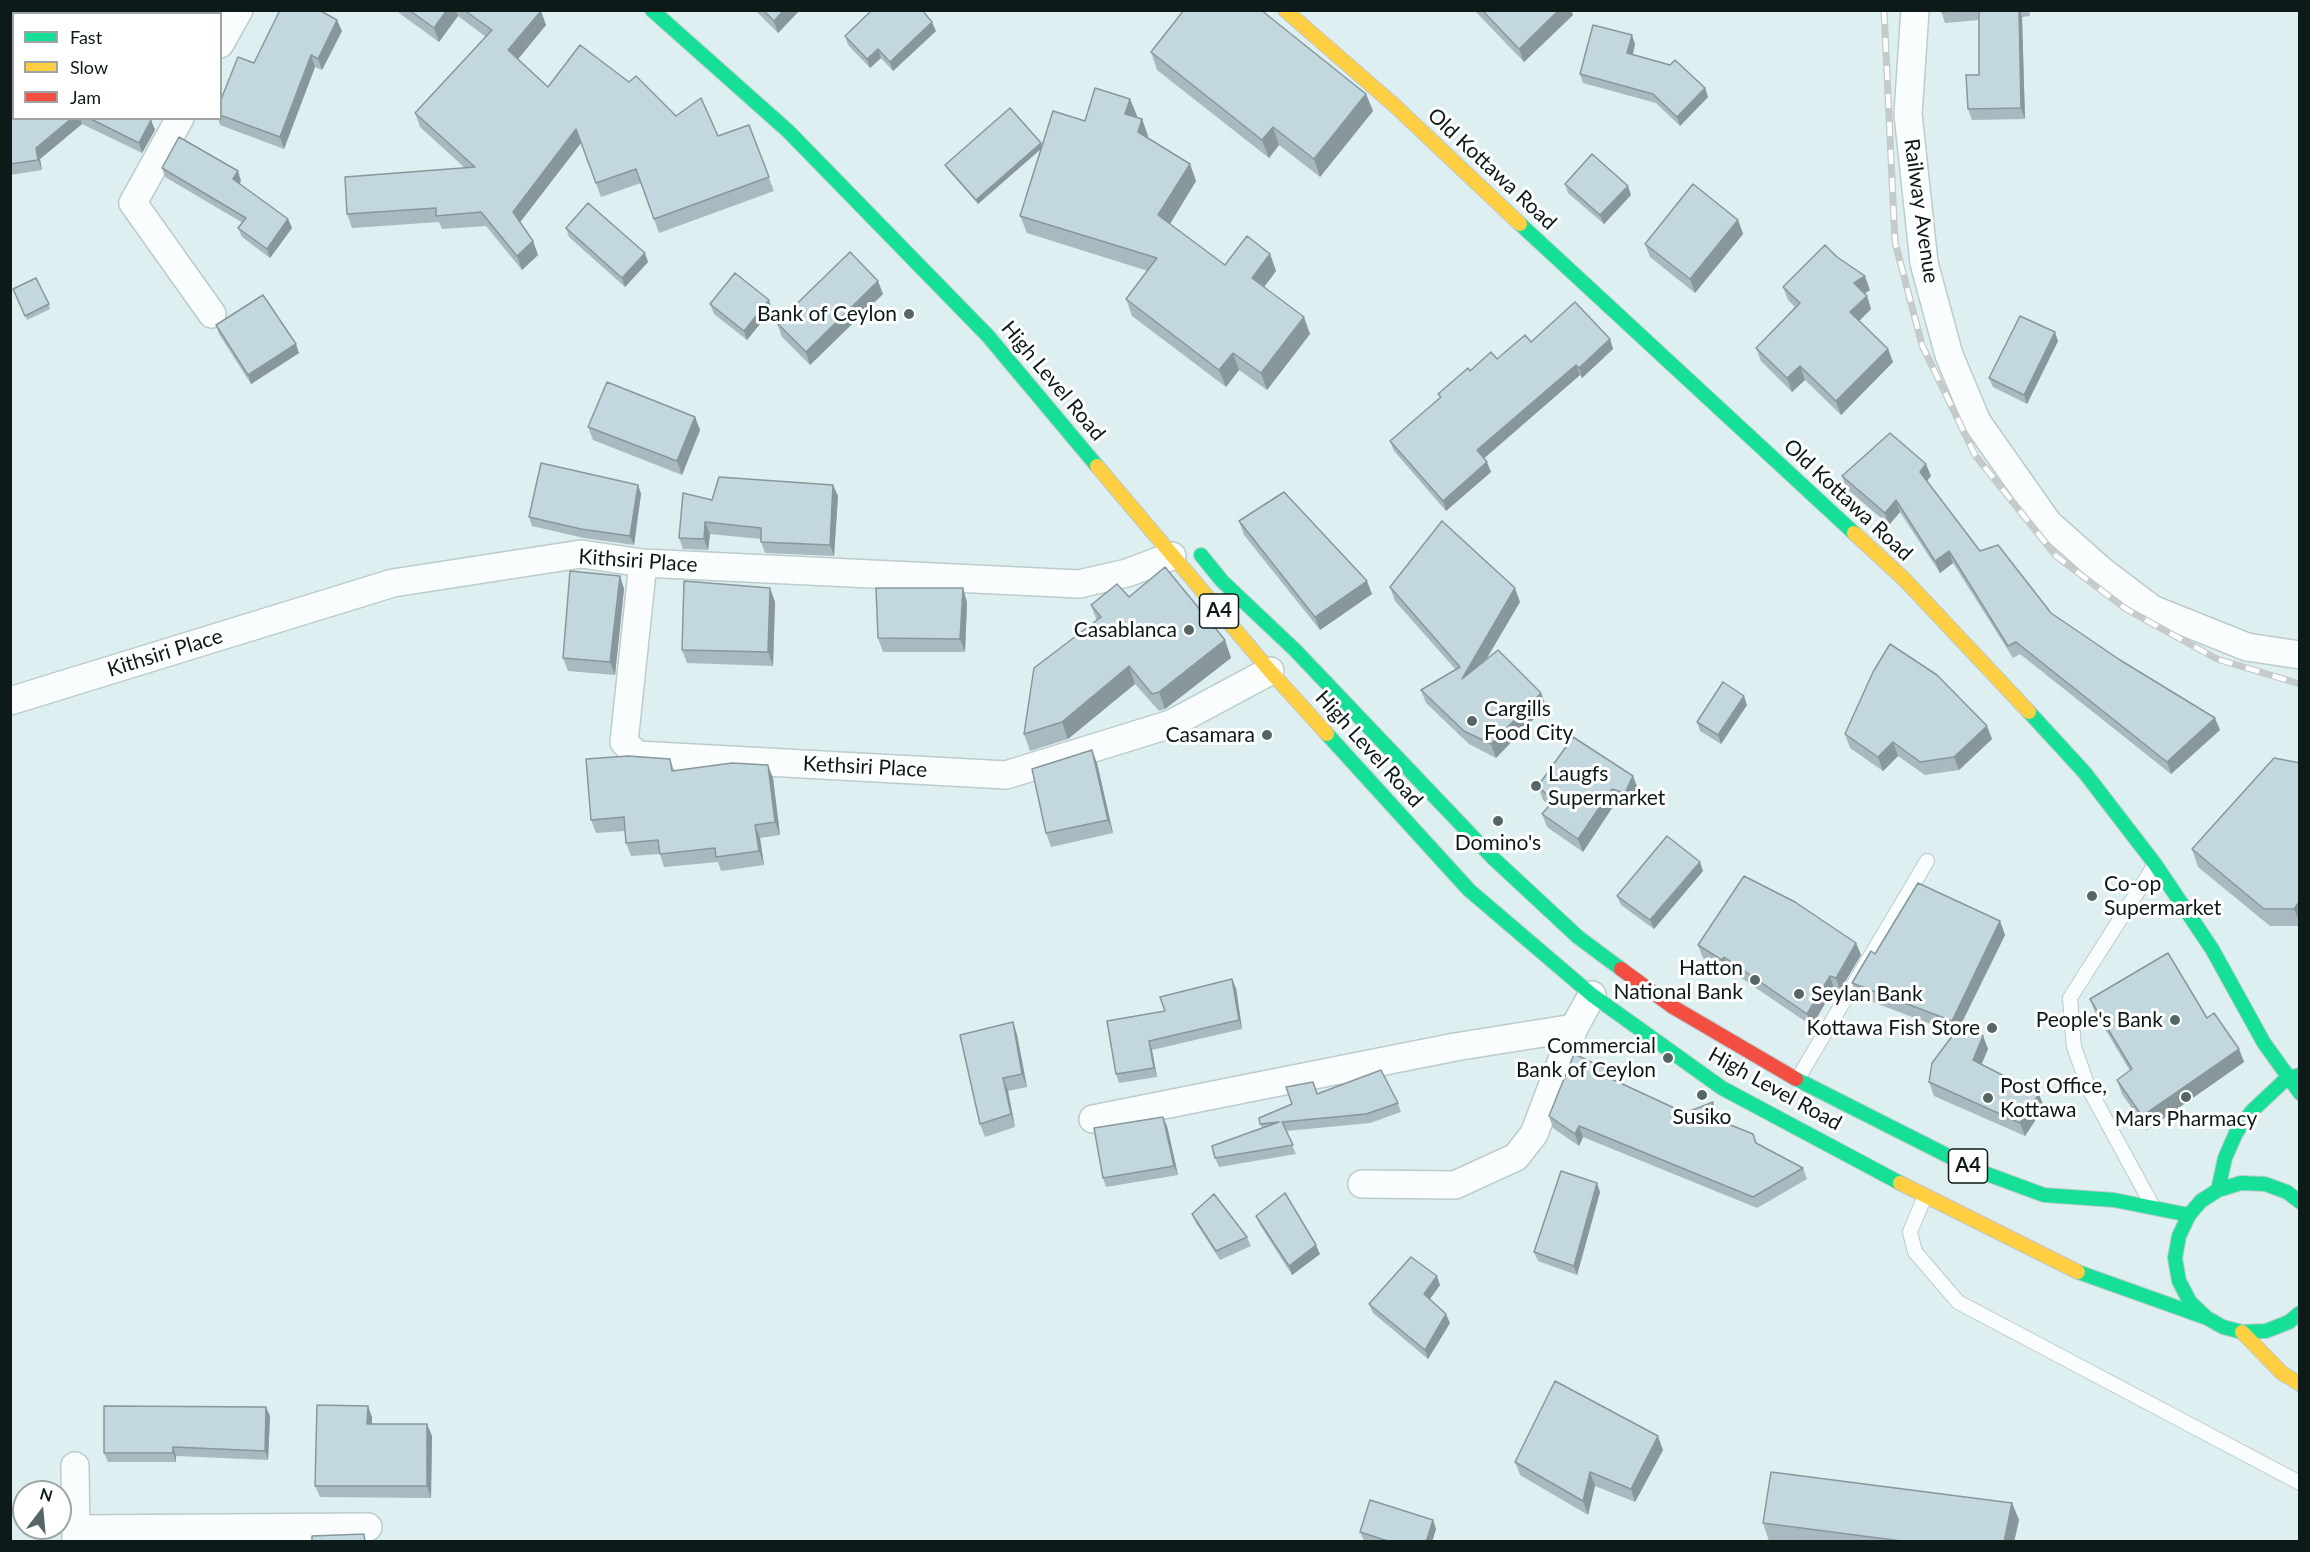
<!DOCTYPE html>
<style>
body{margin:0}
#map{position:relative;width:2310px;height:1552px;overflow:hidden;background:#ddeff0;font-family:Lato,sans-serif}
canvas{display:block}
.frame{position:absolute;inset:0;border:12px solid #0d1a1a;pointer-events:none}
.legend{position:absolute;left:12px;top:12px;width:210px;height:108px;box-sizing:border-box;background:#fff;border:2px solid #9ea3a3;margin:0;padding:8px 10px;list-style:none;font-size:18px;color:#0d1a1a}
.legend li{display:flex;align-items:center;gap:12px;height:30px}
.legend b{width:30px;border:2px solid #9ea3a3}
.north{position:absolute;left:12px;top:1480px;width:60px;height:60px;box-sizing:border-box;background:#fff;border:2px solid #9ea3a3;border-radius:50%;rotate:16deg;font-size:16px;font-weight:700;line-height:24px;text-align:center;color:#0d1a1a}
.north::after{content:'';display:block;margin:auto;width:21px;height:27px;background:#566565;clip-path:polygon(50% 0,100% 100%,50% 72%,0 100%)}
</style>
<div id="map">
<canvas width="2310" height="1552"></canvas>
<div class="frame"></div>
<ul class="legend">
<li><b style="height:8px;background:#16e098"></b>Fast</li>
<li><b style="height:8px;background:#ffcf43"></b>Slow</li>
<li><b style="height:8px;background:#f24e42"></b>Jam</li>
</ul>
<div class="north">N</div>
</div>
<script>
const context = document.querySelector('canvas').getContext('2d');
context.lineJoin = 'round';
const toPath = rows => new Path2D(rows.map(r => 'M' + r).join(''));
function stroke(path, color, width, dash) { context.strokeStyle = color; context.lineWidth = width; context.lineCap = dash ? 'butt' : 'round'; context.setLineDash(dash || []); context.stroke(path); }
function fillPath(path, color) { context.fillStyle = color; context.fill(path, 'evenodd'); }
function label(font, color, halo, rows, align = 'center') {
  context.font = font + ' Lato,sans-serif'; context.lineWidth = 6; context.setLineDash([]); context.textBaseline = 'middle'; context.strokeStyle = halo; context.fillStyle = color; for (const [text, x, y, turn = 0] of rows) {
    context.save(); context.translate(x, y); context.rotate((+turn || 0) * Math.PI / 180); context.textAlign = isNaN(turn) ? turn : align; if (halo) context.strokeText(text, 0, 0); context.fillText(text, 0, 0); context.restore();
  }
}
const lane = toPath([
 [1797,1080,1927,861],
 [1925,1196,1910,1232,1915,1252,1958,1302,2300,1483],
 [2152,1205,2089,1089,2074,1047,2070,998,2154,866]
]);
const street = toPath([
 [1915,10,1908,114,1924,263,1949,355,1977,422,2048,523,2102,571,2152,609,2247,647,2300,655],
 [220,44,239,10],
 [180,118,133,203,212,314],
 [643,563,624,742,637,755,1006,775,1171,724,1270,671],
 [10,701,393,583,581,554,643,563,1079,584,1127,573,1172,556],
 [1093,1119,1455,1047,1574,1028,1592,995],
 [1362,1184,1455,1185,1516,1157,1534,1134,1574,1028],
 [75,1466,76,1542],
 [76,1529,368,1527]
]);
const fast = toPath([
 [652,10,788,131,988,336,1097,466],
 [1520,224,1854,533],
 [1201,555,1222,581,1295,650,1493,858,1578,937,1621,969],
 [2029,712,2085,773,2155,864,2212,949,2264,1043,2300,1093],
 [1327,734,1469,890,1592,995,1722,1088,1900,1183],
 [1796,1079,1976,1170,2044,1195,2114,1200,2189,1215],
 [2218,1190,2225,1158,2236,1133,2252,1111,2287,1078,2300,1075],
 [2300,1202,2287,1192,2265,1184,2241,1183,2218,1190,2201,1201,2189,1215,2179,1236,2175,1258,2179,1281,2190,1302,2207,1318,2223,1327,2242,1332,2266,1331,2289,1322,2300,1313],
 [2078,1272,2207,1318]
]);
const slow = toPath([
 [1285,10,1394,105,1520,224],
 [1097,466,1270,671,1327,734],
 [1854,533,1904,579,2029,712],
 [1900,1183,2078,1272],
 [2242,1332,2282,1373,2300,1384]
]);
const jam = toPath([
 [1621,969,1673,1007,1796,1079]
]);
const rail = toPath([
 [1884,10,1895,242,1922,345,1975,455,2056,556,2126,609,2217,659,2300,684]
]);
const wall = toPath([
 [10,10,103,10,100,14,14,14,14,24,10,21],
 [398,10,540,10,546,25,518,59,548,87,629,82,676,116,718,136,749,125,774,191,659,233,641,183,601,197,581,143,520,222,533,241,538,255,522,270,486,226,442,229,439,222,352,228,347,214,465,168,420,127,415,113,486,37,458,16,439,42,399,13],
 [755,10,800,10,778,33],
 [1474,10,1571,10,1573,15,1524,62],
 [1941,10,2029,10,2030,16,2022,17,2025,119,1972,120,1968,109,1979,75,1979,20,1945,23],
 [342,31,322,70,315,67,284,149,220,125,218,118,220,118,220,102,254,63],
 [936,31,893,71,881,58,870,68,848,45,845,36],
 [1635,44,1633,54,1670,65,1705,88,1708,97,1680,126,1656,103,1583,83,1580,74],
 [1151,52,1366,94,1373,111,1320,177,1279,145,1269,158,1157,70],
 [1130,99,1137,116,1136,117,1142,119,1148,136,1148,138,1190,164,1196,181,1170,224,1225,265,1270,254,1276,271,1264,287,1310,334,1267,390,1239,370,1226,387,1132,316,1126,299,1148,271,1027,233,1020,216,1041,149,978,204,947,169,945,165,1041,143,1042,147,1085,121],
 [10,109,14,118,149,118,151,120,155,130,142,153,82,124,40,159,42,170,10,175],
 [162,168,241,181,239,183,288,219,292,228,270,258,242,237,238,228,243,223,165,177],
 [1565,184,1631,195,1604,224,1568,193],
 [1738,220,1743,234,1695,293,1650,257,1645,244],
 [566,228,648,262,625,287,569,237],
 [1837,257,1870,290,1865,293,1867,296,1871,309,1859,321,1888,349,1893,362,1841,415,1805,380,1792,392,1761,361,1756,348,1795,307,1788,300,1783,287],
 [13,289,49,304,50,309,27,320],
 [883,294,810,365,782,337,777,323],
 [710,304,772,309,747,340,714,314],
 [216,325,299,353,251,384,219,334],
 [1610,339,1613,349,1582,378,1580,375,1484,458,1491,472,1446,511,1394,451,1390,441,1440,398,1438,394,1470,371,1531,342],
 [2058,341,2027,404,1993,387,1989,378],
 [695,417,700,430,682,475,593,440,588,427],
 [1842,476,1931,476,1927,481,1980,551,2051,613,2220,730,2171,774,2020,654,2013,658,1953,563,1940,573,1900,512,1889,525,1846,488],
 [638,485,641,494,634,545,584,538,532,526,529,517],
 [833,485,838,496,834,556,765,553,761,542,761,539,710,534,708,550,683,549,679,538,712,500],
 [1239,521,1372,594,1320,630,1244,535],
 [620,576,624,589,615,675,568,671,563,658],
 [1390,587,1520,602,1486,660,1541,693,1546,706,1496,758,1469,744,1426,703,1421,690,1456,670,1395,601],
 [770,588,775,602,773,666,687,663,682,650],
 [1129,597,1225,640,1231,658,1165,709,1159,711,1135,684,1068,739,1030,751,1024,734,1097,621,1091,605],
 [967,602,965,652,883,652,878,638],
 [1747,705,1721,744,1700,731,1697,722],
 [1845,734,1992,739,1959,770,1925,775,1898,756,1883,771,1850,748],
 [670,759,674,770,773,778,780,835,760,838,764,865,721,871,718,862,664,867,660,854,631,856,626,843,625,831,596,833,591,820],
 [1097,763,1113,833,1051,847,1046,833],
 [2300,763,2300,926,2270,926,2198,867,2192,849],
 [1538,786,1638,789,1630,807,1616,802,1583,852,1547,827,1542,814,1549,806,1543,800],
 [1703,871,1654,929,1621,905,1617,896],
 [2000,921,2005,935,1962,1023,1983,1036,1988,1049,1981,1064,2044,1107,2025,1136,1934,1096,1929,1082,1954,1033,1857,996,1852,983,1875,954],
 [1856,943,1861,955,1840,990,1834,988,1812,1026,1728,969,1726,972,1703,958,1698,945],
 [1236,988,1242,1029,1152,1050,1157,1077,1119,1083,1116,1074,1165,1011],
 [2090,999,2207,1018,2239,1049,2244,1062,2147,1130,2122,1094,2117,1080,2130,1071,2095,1012],
 [1013,1022,1017,1035,1027,1087,1008,1091,1015,1127,985,1137,980,1124],
 [1606,1069,1610,1078,1685,1113,1713,1102,1717,1114,1715,1119,1756,1143,1803,1168,1807,1179,1757,1208,1583,1137,1579,1146,1553,1128,1549,1116],
 [1318,1094,1398,1103,1401,1112,1370,1123,1286,1131,1296,1154,1219,1167,1215,1158,1262,1128,1260,1124],
 [1167,1126,1178,1175,1106,1187,1103,1178],
 [1600,1192,1577,1275,1538,1261,1534,1252],
 [1192,1214,1247,1237,1251,1246,1220,1260,1196,1223],
 [1256,1216,1320,1254,1292,1275,1260,1225],
 [1440,1285,1430,1299,1450,1323,1428,1359,1373,1313,1369,1304],
 [270,1416,268,1460,176,1456,176,1462,108,1462,104,1453],
 [372,1417,372,1424,427,1424,432,1436,431,1498,320,1497,315,1486],
 [1663,1450,1635,1502,1595,1486,1588,1515,1520,1475,1515,1462],
 [2012,1503,2019,1520,2014,1542,1774,1542,1769,1541,1763,1523],
 [1433,1520,1436,1529,1432,1542,1366,1542,1364,1541,1360,1532]
]);
const shadedWall = toPath([
 [88,10,103,10,100,14,85,14],
 [208,10,217,10,216,14,206,14],
 [447,10,456,10,458,16,439,42,434,28],
 [784,10,800,10,778,33,774,21],
 [1559,10,1571,10,1573,15,1524,62,1519,49],
 [2019,10,2020,10,2022,17,2025,119,2021,108],
 [541,11,546,25,514,64,508,50],
 [337,20,342,31,322,70,318,59],
 [932,22,936,31,893,71,890,62],
 [1632,35,1635,44,1631,62,1627,53],
 [878,49,881,58,870,68,867,59],
 [311,55,315,67,284,149,280,137],
 [1705,88,1708,97,1680,126,1677,117],
 [1366,94,1373,111,1320,177,1314,159],
 [1130,99,1137,116,1132,131,1125,114],
 [72,118,80,118,82,124,40,159,42,170,38,160,36,148],
 [1142,119,1148,136,1144,149,1138,132],
 [151,120,155,130,142,153,139,143],
 [1273,127,1279,145,1269,158,1262,140],
 [576,129,581,143,518,225,513,212],
 [1041,143,1042,148,978,204,976,200],
 [1190,164,1196,181,1165,232,1158,215],
 [238,171,241,181,237,188,233,179],
 [1628,186,1631,195,1604,224,1600,215],
 [288,219,292,228,270,258,267,249],
 [1738,220,1743,234,1695,293,1690,279],
 [533,241,538,255,522,270,517,256],
 [645,253,648,262,625,287,622,278],
 [1270,254,1276,271,1258,295,1252,278],
 [1865,276,1870,290,1859,297,1854,283],
 [878,281,883,294,810,365,806,352],
 [1867,296,1871,309,1855,325,1850,312],
 [769,300,772,309,747,340,744,331],
 [1304,317,1310,334,1267,390,1261,373],
 [2055,332,2058,341,2027,404,2024,395],
 [1610,339,1613,349,1582,378,1579,368],
 [296,344,299,353,251,384,248,375],
 [1888,349,1893,362,1841,415,1836,401],
 [1233,353,1239,370,1226,387,1219,370],
 [1576,365,1580,375,1481,461,1477,450],
 [1800,366,1805,380,1792,392,1787,378],
 [695,417,700,430,682,475,677,461],
 [1487,462,1491,472,1446,511,1443,501],
 [1926,464,1931,476,1924,484,1920,472],
 [638,485,641,494,634,545,630,536],
 [833,485,838,496,834,556,830,545],
 [1896,500,1900,512,1889,525,1885,513],
 [705,522,710,534,708,550,704,539],
 [1949,551,1953,563,1940,573,1935,561],
 [620,576,624,589,615,675,610,662],
 [1367,581,1372,594,1320,630,1315,617],
 [770,588,775,602,773,666,768,652],
 [963,588,967,602,965,652,960,639],
 [1515,588,1520,602,1466,693,1462,679],
 [1225,640,1231,658,1165,709,1159,692],
 [1129,666,1135,684,1068,739,1062,722],
 [1541,693,1546,706,1496,758,1491,744],
 [1744,696,1747,705,1721,744,1718,735],
 [2215,718,2220,730,2171,774,2167,762],
 [1987,726,1992,739,1959,770,1954,757],
 [1893,742,1898,756,1883,771,1878,757],
 [1092,750,1097,763,1113,833,1108,820],
 [768,765,773,778,780,835,775,822],
 [1633,776,1638,789,1630,807,1625,793],
 [1612,789,1616,802,1583,852,1578,839],
 [755,825,760,838,764,865,759,851],
 [1700,862,1703,871,1654,929,1650,920],
 [2300,901,2300,923,2294,909],
 [2000,921,2005,935,1956,1034,1952,1021],
 [1856,943,1861,955,1840,990,1836,978],
 [1724,957,1728,969,1726,972,1722,960],
 [1830,976,1834,988,1812,1026,1807,1014],
 [1232,979,1236,988,1242,1029,1239,1020],
 [1013,1022,1017,1035,1027,1087,1022,1074],
 [1983,1036,1988,1049,1978,1073,1973,1060],
 [1149,1041,1152,1050,1157,1077,1154,1068],
 [2239,1049,2244,1062,2147,1130,2142,1116],
 [1606,1069,1610,1080,1603,1075],
 [1003,1078,1008,1091,1015,1127,1011,1114],
 [2039,1094,2044,1107,2025,1136,2020,1123],
 [1713,1102,1717,1114,1712,1127,1708,1116],
 [1163,1117,1167,1126,1178,1175,1174,1166],
 [1579,1126,1583,1137,1579,1146,1575,1134],
 [1597,1183,1600,1192,1577,1275,1574,1266],
 [1316,1245,1320,1254,1292,1275,1289,1266],
 [1437,1276,1440,1285,1427,1303,1424,1294],
 [1446,1314,1450,1323,1428,1359,1425,1350],
 [368,1406,372,1417,372,1435,367,1424],
 [266,1407,270,1416,268,1460,265,1451],
 [427,1424,432,1436,431,1498,427,1486],
 [1658,1436,1663,1450,1635,1502,1631,1489],
 [173,1447,176,1456,176,1462,173,1453],
 [1590,1472,1595,1486,1588,1515,1583,1501],
 [2012,1503,2019,1520,2014,1542,2004,1542],
 [1433,1520,1436,1529,1432,1542,1426,1542]
]);
const building = toPath([
 [10,10,88,10,85,14,14,14,14,18,10,15,10,10],
 [137,10,208,10,206,14,135,14,137,10],
 [280,10,319,10,337,20,318,59,311,55,280,137,220,115,220,102,238,57,254,63,280,10],
 [409,10,447,10,434,28,409,10],
 [464,10,540,10,541,11,508,50,548,87,580,45,629,82,636,76,676,116,701,98,718,136,749,125,769,177,654,219,636,169,596,183,576,129,513,212,533,241,517,256,481,212,436,216,436,208,347,214,345,177,475,167,415,113,492,30,464,10],
 [763,10,784,10,774,21,763,10],
 [872,10,922,10,932,22,890,62,878,49,867,59,845,36,872,10],
 [1184,10,1261,10,1366,94,1314,159,1273,127,1262,140,1151,52,1184,10],
 [1482,10,1559,10,1519,49,1482,10],
 [1941,10,1960,10,1942,12,1941,10],
 [1979,10,2019,10,2021,108,1968,109,1966,75,1979,75,1979,10],
 [1593,25,1632,35,1627,53,1670,65,1675,60,1705,88,1677,117,1653,94,1580,74,1593,25],
 [1095,88,1130,99,1125,114,1142,119,1138,132,1190,164,1158,215,1225,265,1247,236,1270,254,1252,278,1304,317,1261,373,1233,353,1219,370,1126,299,1157,258,1020,216,1053,111,1085,121,1095,88],
 [1010,108,1041,143,976,200,945,165,1010,108],
 [10,109,14,113,14,118,72,118,36,148,38,160,10,164,10,109],
 [89,118,149,118,151,120,139,143,89,118],
 [179,137,238,171,233,179,288,219,267,249,238,228,246,218,162,168,179,137],
 [1592,154,1628,186,1600,215,1565,184,1592,154],
 [1693,184,1738,220,1690,279,1645,244,1693,184],
 [588,203,645,253,622,278,566,228,588,203],
 [1825,245,1837,257,1865,276,1854,283,1867,296,1850,312,1888,349,1836,401,1800,366,1787,378,1756,348,1800,303,1783,287,1825,245],
 [850,252,878,281,806,352,777,323,850,252],
 [735,273,769,300,744,331,710,304,735,273],
 [36,278,49,304,25,316,13,289,36,278],
 [263,295,296,344,248,375,216,325,263,295],
 [1575,302,1610,339,1579,368,1576,365,1477,450,1487,462,1443,501,1390,441,1441,397,1438,394,1468,368,1470,371,1491,352,1497,359,1525,335,1531,342,1575,302],
 [2020,316,2055,332,2024,395,1989,378,2020,316],
 [607,382,695,417,677,461,588,427,607,382],
 [1890,433,1926,464,1920,472,1980,551,1998,545,2051,613,2120,660,2215,718,2167,762,2016,642,2008,646,1949,551,1935,561,1896,500,1885,513,1842,476,1890,433],
 [541,463,638,485,630,536,581,529,529,517,541,463],
 [719,477,833,485,830,545,761,542,761,528,705,522,704,539,679,538,683,493,712,500,719,477],
 [1284,492,1367,581,1315,617,1239,521,1284,492],
 [1442,521,1515,588,1462,679,1498,650,1541,693,1491,744,1464,731,1421,690,1460,667,1390,587,1442,521],
 [1165,567,1225,640,1159,692,1152,694,1129,666,1062,722,1024,734,1034,668,1101,617,1091,605,1117,584,1129,597,1165,567],
 [570,571,620,576,610,662,563,658,570,571],
 [684,581,770,588,768,652,682,650,684,581],
 [876,588,963,588,960,639,878,638,876,588],
 [1890,644,1937,675,1987,726,1954,757,1920,762,1893,742,1878,757,1845,734,1873,672,1890,644],
 [1723,682,1744,696,1718,735,1697,722,1723,682],
 [1573,737,1633,776,1625,793,1612,789,1578,839,1542,814,1553,801,1538,786,1573,737],
 [1092,750,1108,820,1046,833,1032,769,1092,750],
 [628,756,670,759,672,771,732,763,768,765,775,822,755,825,759,851,716,857,715,848,660,854,658,840,626,843,624,817,591,820,586,759,628,756],
 [2274,758,2300,763,2300,901,2294,909,2264,909,2192,849,2274,758],
 [1667,836,1700,862,1650,920,1617,896,1667,836],
 [1744,876,1795,902,1856,943,1836,978,1830,976,1807,1014,1724,957,1722,960,1698,945,1744,876],
 [1918,883,2000,921,1952,1021,1852,983,1871,951,1875,954,1918,883],
 [2168,953,2207,1018,2214,1013,2239,1049,2142,1116,2117,1080,2132,1069,2090,999,2168,953],
 [1232,979,1239,1020,1149,1041,1154,1068,1116,1074,1107,1021,1165,1011,1160,997,1232,979],
 [1013,1022,1022,1074,1003,1078,1011,1114,980,1124,960,1035,1013,1022],
 [1962,1023,1983,1036,1973,1060,2039,1094,2020,1123,1929,1082,1932,1063,1962,1023],
 [1574,1054,1606,1069,1603,1075,1685,1113,1713,1102,1708,1116,1753,1134,1756,1143,1803,1168,1753,1197,1579,1126,1575,1134,1549,1116,1574,1054],
 [1381,1070,1398,1103,1366,1114,1282,1122,1293,1145,1215,1158,1212,1146,1279,1122,1260,1124,1259,1118,1292,1104,1286,1087,1313,1082,1317,1094,1381,1070],
 [1163,1117,1174,1166,1103,1178,1094,1128,1163,1117],
 [1561,1171,1597,1183,1574,1266,1534,1252,1561,1171],
 [1285,1193,1316,1245,1289,1266,1256,1216,1285,1193],
 [1214,1194,1247,1237,1216,1251,1192,1214,1214,1194],
 [1411,1257,1437,1276,1424,1294,1446,1314,1425,1350,1369,1304,1411,1257],
 [1555,1381,1658,1436,1631,1489,1590,1472,1583,1501,1515,1462,1555,1381],
 [317,1405,368,1406,367,1424,427,1424,427,1486,315,1486,317,1405],
 [104,1406,266,1407,265,1451,173,1447,173,1453,104,1453,104,1406],
 [1771,1472,2012,1503,2004,1542,1909,1542,1763,1523,1771,1472],
 [1370,1500,1433,1520,1426,1542,1391,1542,1360,1532,1370,1500],
 [364,1534,365,1542,312,1542,312,1536,364,1534]
]);
const markers = [
 [909,314,6,"#566565"],
 [1189,630,6,"#566565"],
 [1472,721,6,"#566565"],
 [1267,735,6,"#566565"],
 [1536,786,6,"#566565"],
 [1498,821,6,"#566565"],
 [2092,896,6,"#566565"],
 [1755,980,6,"#566565"],
 [1799,994,6,"#566565"],
 [2175,1020,6,"#566565"],
 [1992,1028,6,"#566565"],
 [1668,1058,6,"#566565"],
 [1702,1095,6,"#566565"],
 [2186,1097,6,"#566565"],
 [1988,1098,6,"#566565"]
];
const shields = [
 [1219,611,39],
 [1968,1166,39]
];
const shieldNames = [
 ["A4",1219,611],
 ["A4",1968,1166]
];
const streetNames = [
 ["Old Kottawa Road",1492,169,43],
 ["Railway Avenue",1921,211,82],
 ["High Level Road",1053,381,50],
 ["Old Kottawa Road",1848,500,43],
 ["Kithsiri Place",638,561,4],
 ["Kithsiri Place",165,653,-17],
 ["High Level Road",1369,749,48],
 ["Kethsiri Place",865,767,3],
 ["High Level Road",1775,1089,29]
];
const poiNames = [
 ["Bank of Ceylon",897,314],
 ["Casablanca",1177,630],
 ["Cargills",1484,709,"left"],
 ["Food City",1484,733,"left"],
 ["Casamara",1255,735],
 ["Laugfs",1548,774,"left"],
 ["Supermarket",1548,798,"left"],
 ["Domino's",1498,843,"center"],
 ["Co-op",2104,884,"left"],
 ["Supermarket",2104,908,"left"],
 ["Hatton",1743,968],
 ["National Bank",1743,992],
 ["Seylan Bank",1811,994,"left"],
 ["People's Bank",2163,1020],
 ["Kottawa Fish Store",1980,1028],
 ["Commercial",1656,1046],
 ["Bank of Ceylon",1656,1070],
 ["Post Office,",2000,1086,"left"],
 ["Kottawa",2000,1110,"left"],
 ["Susiko",1702,1117,"center"],
 ["Mars Pharmacy",2186,1119,"center"]
];
stroke(lane, '#bccbcc', 16);
stroke(street, '#bccbcc', 30);
stroke(fast, '#bccbcc', 16);
stroke(slow, '#bccbcc', 16);
stroke(jam, '#bccbcc', 16);
stroke(lane, '#fafdfd', 14);
stroke(street, '#fafdfd', 27);
stroke(fast, '#16e098', 14);
stroke(slow, '#ffcf43', 14);
stroke(jam, '#f24e42', 14);
stroke(rail, '#c5caca', 7);
stroke(rail, '#fff', 4.5, [14]);
fillPath(wall, '#a8babf');
fillPath(shadedWall, '#88979b');
fillPath(building, '#c3d8de');
stroke(building, '#88979b', 1.5);
for (const [x, y, r, color] of markers) { const dot = new Path2D(); dot.arc(x, y, r, 0, 2 * Math.PI); context.fillStyle = color; context.fill(dot); stroke(dot, '#fff', 2); }
for (const [x, y, w] of shields) { const box = new Path2D(); box.roundRect(x - w / 2, y - 17, w, 34, 4.5); context.fillStyle = '#fff'; context.fill(box); stroke(box, '#0d1a1a', 1.5); }
label('bold 20px', '#0d1a1a', null, shieldNames);
label('21px', '#0d1a1a', '#fff', streetNames);
label('21px', '#0d1a1a', '#fff', poiNames, 'right');
</script>
